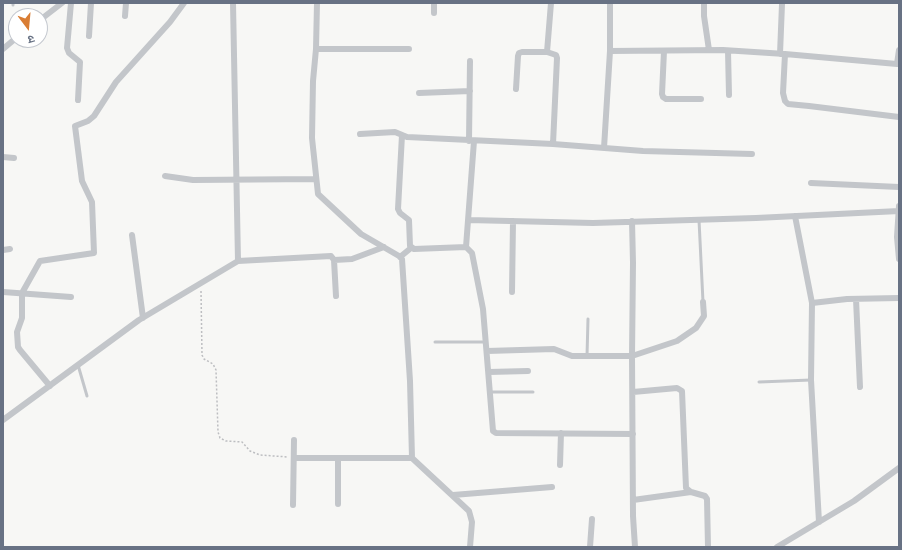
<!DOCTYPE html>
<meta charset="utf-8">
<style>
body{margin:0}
#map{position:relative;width:902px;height:550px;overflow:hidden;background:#f7f7f5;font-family:"Varela Round","Noto Sans Devanagari",sans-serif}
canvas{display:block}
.frame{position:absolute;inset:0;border:4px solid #687284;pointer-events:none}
.north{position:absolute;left:8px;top:8px;width:40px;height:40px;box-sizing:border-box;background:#fff;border:1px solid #c3c7ce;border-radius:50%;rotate:164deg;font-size:11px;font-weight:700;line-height:16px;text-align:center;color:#687284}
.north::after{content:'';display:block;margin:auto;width:14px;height:18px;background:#d97d34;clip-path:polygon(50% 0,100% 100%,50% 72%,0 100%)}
</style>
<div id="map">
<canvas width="902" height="550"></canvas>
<div class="frame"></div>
<div class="north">उ</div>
</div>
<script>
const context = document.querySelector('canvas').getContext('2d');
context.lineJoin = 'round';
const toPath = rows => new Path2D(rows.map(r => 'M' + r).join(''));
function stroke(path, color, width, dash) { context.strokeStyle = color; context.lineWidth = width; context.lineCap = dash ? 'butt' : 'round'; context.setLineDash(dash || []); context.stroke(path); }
const path = toPath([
 [201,291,202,355,204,359,213,364,216,370,218,432,220,438,226,441,242,442,250,451,260,455,288,457]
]);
const lane = toPath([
 [13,3,13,5],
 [699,220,703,302],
 [435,342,486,342],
 [587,356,588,319],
 [78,365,87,396],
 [759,382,811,380],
 [490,392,533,392]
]);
const street = toPath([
 [71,3,67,48,69,53,80,62,78,100],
 [233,3,238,261],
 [317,3,316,49,313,81,312,138,318,194,361,234,399,256,402,259,410,381,412,458,469,511,472,522,470,547],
 [704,3,704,16,709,50],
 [434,13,434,3],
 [125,16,126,3],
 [40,20,62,3],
 [89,36,91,3],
 [3,49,16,38],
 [316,49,409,49],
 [899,50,897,64,899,64],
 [610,51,723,50,785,54],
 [664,51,662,94,663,97,666,99,701,99],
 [728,51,729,95],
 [547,52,551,3],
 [780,54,782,4],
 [897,64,785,54,783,93,785,101,788,104,809,106,899,117],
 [516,89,518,56,519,53,522,52,547,52,556,55,557,58,553,144],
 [419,93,470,91],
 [360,134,395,132,407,137,553,144,643,151,752,154],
 [402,135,398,209,400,213,409,220,410,246,414,249,466,247,472,253,483,309,493,431,496,433,633,434],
 [469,141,470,61],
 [604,148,610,51,610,3],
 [3,157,14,158],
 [165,176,193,180,316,179],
 [811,183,899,187],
 [899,206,897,237,899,259],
 [795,216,812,303,811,380,819,522],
 [468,220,593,223,756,218,899,211],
 [632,221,633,263,632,356,633,516,635,547],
 [132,235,143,318],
 [466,247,474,141],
 [3,250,10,249],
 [400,257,411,248],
 [334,260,352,259,384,247],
 [3,292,71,297],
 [512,292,513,221],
 [856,299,860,387],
 [812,303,847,299,899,298],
 [487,351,554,349,572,356,632,356,677,341,696,328,704,316,703,302],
 [489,372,528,371],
 [50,386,20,350,18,347,17,332,22,318,22,293,40,261,94,253,92,202,82,181,75,126,88,121,94,116,116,82,170,22,184,3],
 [633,392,677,388,682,391,686,488,691,492,705,496,707,499,708,547],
 [3,420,139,320,238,261,331,256,334,260,336,296],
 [294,458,412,458],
 [338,458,338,504],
 [560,465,561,433],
 [453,495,552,487],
 [633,500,691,492],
 [293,505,294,440],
 [590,547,592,519],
 [777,547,854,501,899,468]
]);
stroke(path, '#bdbec1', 1.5, [2, 2]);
stroke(lane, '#c3c6ca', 3);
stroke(street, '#c3c6ca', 6);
</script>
